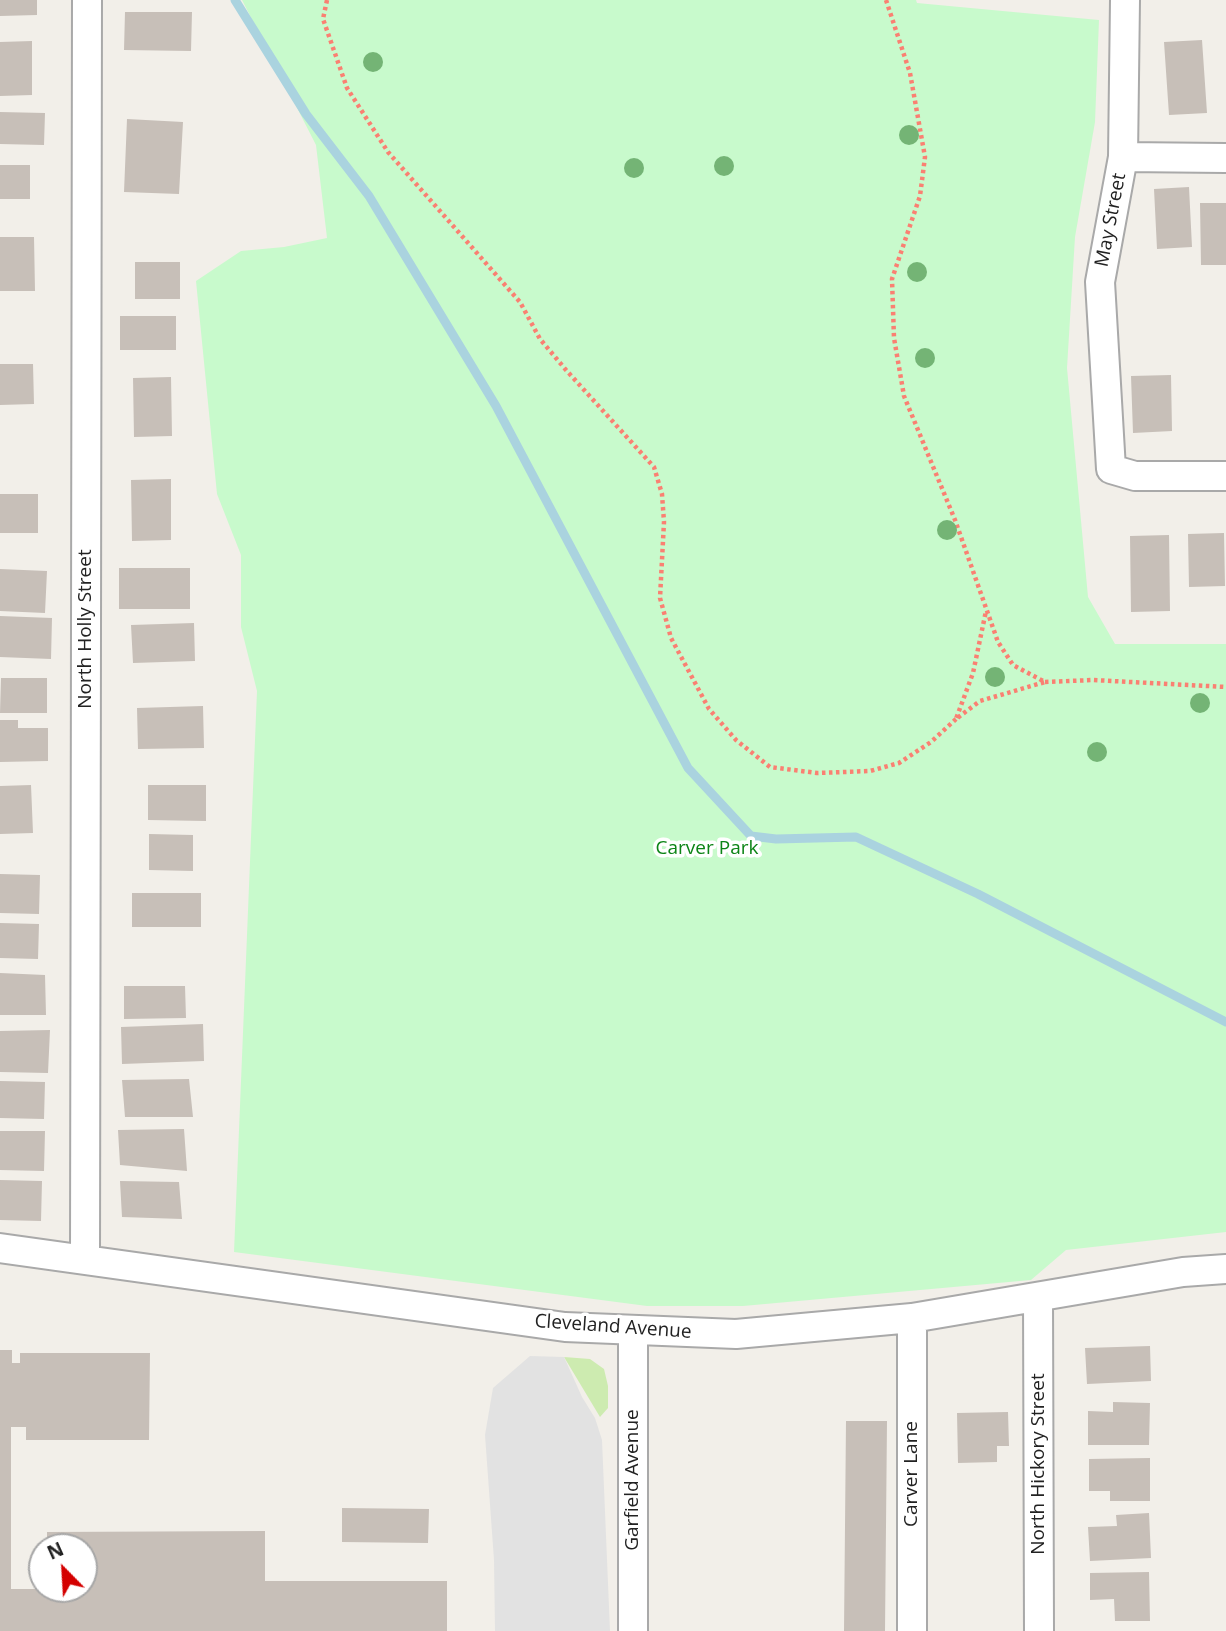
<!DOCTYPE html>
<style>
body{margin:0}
#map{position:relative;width:1226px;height:1631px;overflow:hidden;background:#f2efe9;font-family:"Open Sans",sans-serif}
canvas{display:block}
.north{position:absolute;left:28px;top:1533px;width:70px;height:70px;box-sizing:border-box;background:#fff;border:2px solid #a7a7a7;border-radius:50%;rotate:336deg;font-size:19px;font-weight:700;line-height:28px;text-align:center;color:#222}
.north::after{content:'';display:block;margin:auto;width:24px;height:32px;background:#d40000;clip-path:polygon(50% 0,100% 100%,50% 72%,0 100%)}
</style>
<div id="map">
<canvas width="1226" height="1631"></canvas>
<div class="north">N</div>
</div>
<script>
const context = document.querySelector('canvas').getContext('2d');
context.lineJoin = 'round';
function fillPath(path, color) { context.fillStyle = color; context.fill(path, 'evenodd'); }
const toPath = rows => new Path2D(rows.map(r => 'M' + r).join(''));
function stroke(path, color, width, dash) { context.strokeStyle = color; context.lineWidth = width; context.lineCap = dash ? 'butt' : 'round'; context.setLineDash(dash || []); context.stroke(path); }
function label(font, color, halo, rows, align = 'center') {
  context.font = font + ' "Open Sans",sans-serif'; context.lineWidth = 7; context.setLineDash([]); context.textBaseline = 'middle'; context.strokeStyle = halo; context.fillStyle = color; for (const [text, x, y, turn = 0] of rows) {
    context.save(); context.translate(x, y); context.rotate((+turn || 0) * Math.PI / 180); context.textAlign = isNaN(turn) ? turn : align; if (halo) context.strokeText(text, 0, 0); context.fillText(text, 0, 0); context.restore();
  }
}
const grass = toPath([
 [564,1357,590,1359,604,1369,608,1386,608,1408,600,1417]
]);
const park = toPath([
 [242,0,916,0,917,3,1099,20,1095,122,1075,237,1067,368,1088,597,1115,644,1226,644,1226,1232,1066,1250,1031,1280,743,1306,647,1306,234,1252,257,691,241,627,241,555,217,494,196,281,241,251,284,247,327,238,316,145]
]);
const parking = toPath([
 [530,1356,564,1357,582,1397,595,1418,602,1440,610,1631,495,1631,494,1560,485,1435,493,1388]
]);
const stream = toPath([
 [235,0,306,114,369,196,496,406,688,768,751,836,776,839,856,837,978,894,1226,1022]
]);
const building = toPath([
 [0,0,37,0,37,15,0,16],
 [125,12,192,12,191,51,124,50],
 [1202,40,1207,113,1169,115,1164,42],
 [32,41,32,95,0,96,0,42],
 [0,112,45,113,44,145,0,144],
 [127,119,183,122,179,194,124,192],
 [0,165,30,165,30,199,0,199],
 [1189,187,1192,247,1157,249,1154,189],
 [1200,203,1226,203,1226,265,1201,265],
 [0,237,34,237,35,291,0,291],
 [135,262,180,262,180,299,135,299],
 [120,316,176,316,176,350,120,350],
 [0,364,33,364,34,404,0,405],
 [1171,375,1172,431,1133,433,1131,376],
 [171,377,172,436,134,437,133,378],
 [171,479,171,540,132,541,131,480],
 [0,494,38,494,38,533,0,533],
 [1224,533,1225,586,1189,587,1188,534],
 [1169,535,1170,611,1131,612,1130,536],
 [119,568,190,568,190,609,119,609],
 [0,569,47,571,45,613,0,611],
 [0,616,52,618,51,659,0,657],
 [194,623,195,661,133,663,131,625],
 [1,678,47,678,47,713,0,713],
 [203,706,204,748,138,749,137,708],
 [0,720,18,720,18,728,48,728,48,761,0,762],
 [31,785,33,833,0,834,0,786],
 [148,785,206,785,206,821,148,820],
 [149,834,193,835,193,871,149,870],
 [0,874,40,875,39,914,0,913],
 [132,893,201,893,201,927,132,927],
 [0,923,39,924,38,959,0,958],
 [0,973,45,975,46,1015,0,1015],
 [124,986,185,986,186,1018,124,1019],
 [203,1024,204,1061,122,1064,121,1027],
 [50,1030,48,1073,0,1072,0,1031],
 [189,1079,193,1117,125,1117,122,1080],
 [0,1081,45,1082,44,1119,0,1118],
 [184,1129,187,1171,120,1165,118,1130],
 [0,1131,45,1131,44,1171,0,1170],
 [0,1180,42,1181,41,1221,0,1220],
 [120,1181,179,1182,182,1219,122,1217],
 [1150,1346,1151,1381,1087,1384,1085,1348],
 [0,1350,12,1350,12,1363,20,1363,20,1353,150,1353,149,1440,26,1440,26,1427,11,1427,11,1589,84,1589,84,1547,47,1547,47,1532,265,1531,265,1581,447,1581,447,1631,0,1631],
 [1113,1402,1150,1403,1149,1445,1088,1445,1088,1411,1113,1412],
 [1008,1412,1009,1446,997,1446,997,1462,958,1463,957,1413],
 [846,1421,887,1421,885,1631,844,1631],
 [1150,1458,1150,1501,1110,1501,1110,1491,1089,1491,1089,1459],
 [342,1508,429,1509,428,1543,342,1542],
 [1149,1513,1151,1558,1090,1561,1088,1527,1117,1526,1116,1515],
 [1149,1572,1150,1621,1115,1621,1114,1599,1090,1600,1090,1573]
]);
const path = toPath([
 [327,0,323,19,347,88,388,152,520,302,540,339,566,370,654,467,662,494,664,522,660,598,671,638,709,709,736,740,770,767,817,773,870,771,899,763,931,742,956,719],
 [886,0,910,73,925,157,920,196,892,279,894,338,904,396,955,520,998,642,1013,665,1045,682,980,701,956,719,973,673,986,611],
 [1045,682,1093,680,1226,687]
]);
const minor = toPath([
 [1125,0,1123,157,1100,282,1111,469,1135,476,1226,476],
 [1123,157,1226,158],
 [0,1248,565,1327,736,1334,912,1318,1183,1272,1226,1269],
 [85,1258,87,0],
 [1038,1297,1039,1631],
 [633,1631,633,1330],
 [912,1631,912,1318]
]);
const trees = [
 [373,62],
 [909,135],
 [724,166],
 [634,168],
 [917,272],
 [925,358],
 [947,530],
 [995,677],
 [1200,703],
 [1097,752]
];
const streetNames = [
 ["May Street",1111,220,-79],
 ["North Holly Street",86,629,-90],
 ["Cleveland Avenue",613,1327,4],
 ["North Hickory Street",1039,1464,-90],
 ["Carver Lane",912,1474,-90],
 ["Garfield Avenue",633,1480,-90]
];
const parkNames = [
 ["Carver Park",707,849]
];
fillPath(grass, '#cdebb0');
fillPath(park, '#c8facc');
fillPath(parking, '#e2e2e2');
stroke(stream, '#aad3df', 9);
fillPath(building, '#c7bfb8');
stroke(minor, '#a9a9a9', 32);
stroke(path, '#fa8072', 4.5, [3.5, 3.5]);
stroke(minor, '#fff', 28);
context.fillStyle = '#74b475';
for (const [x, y] of trees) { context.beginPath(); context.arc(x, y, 10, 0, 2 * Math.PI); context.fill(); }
label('19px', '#222', '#fff', streetNames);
label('19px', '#0c8416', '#fff', parkNames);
</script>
